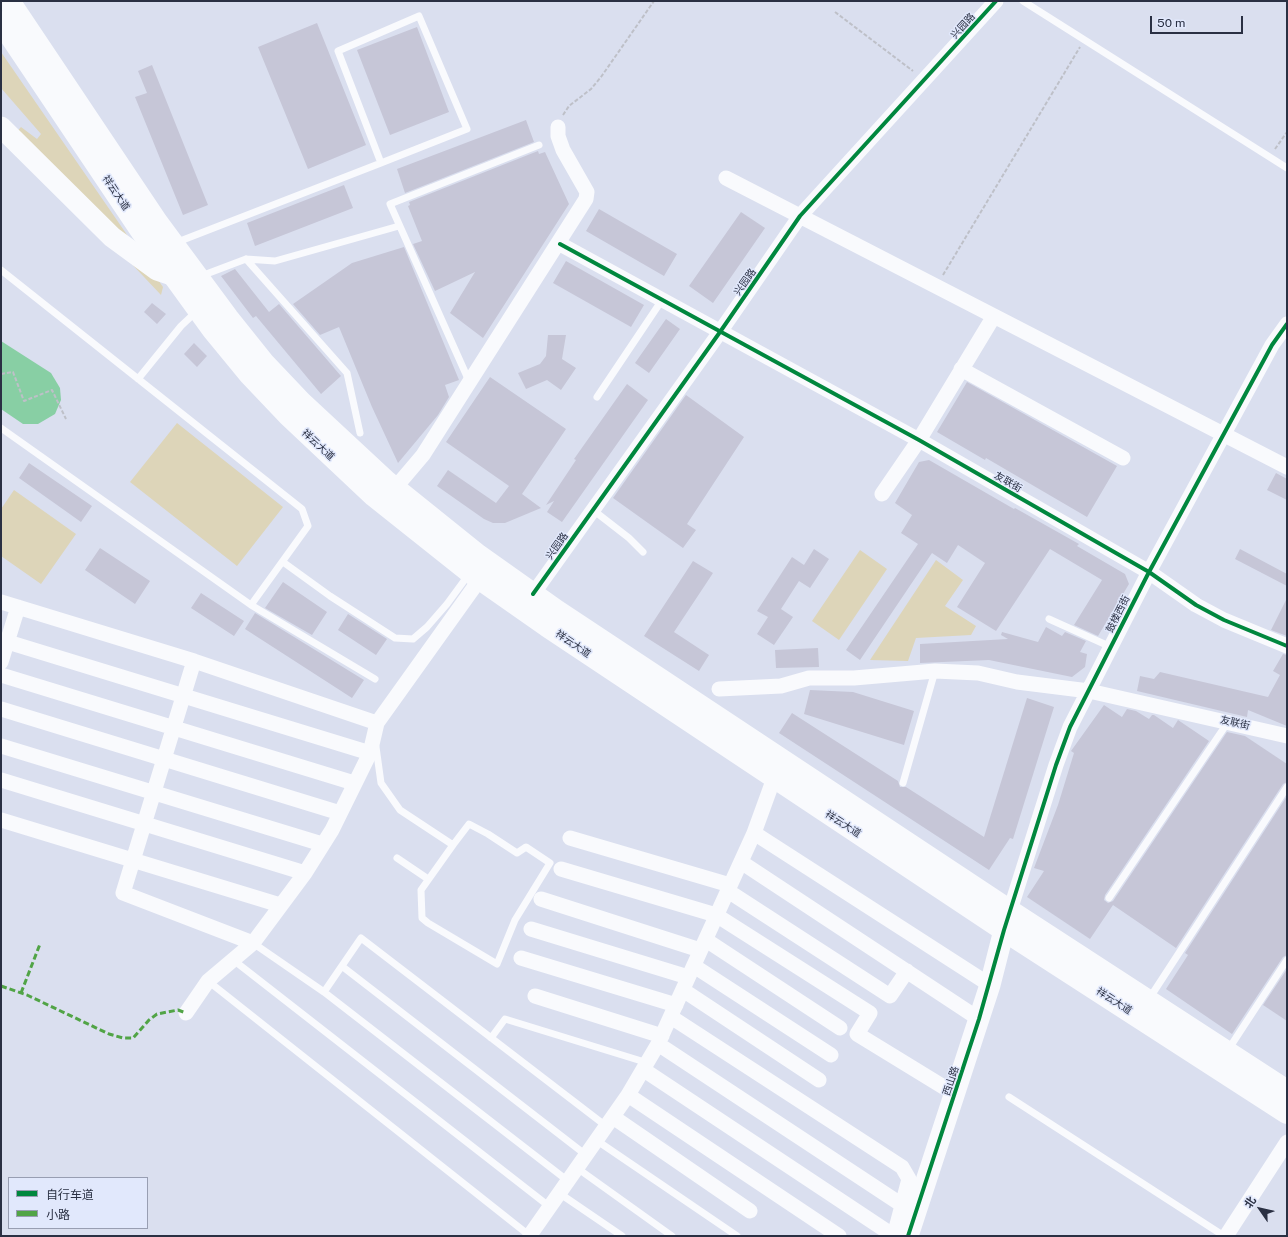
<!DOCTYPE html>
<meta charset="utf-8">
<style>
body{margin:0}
#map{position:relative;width:1288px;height:1237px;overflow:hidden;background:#dadfef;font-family:"Public Sans","Noto Sans SC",sans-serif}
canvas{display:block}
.frame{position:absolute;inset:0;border:2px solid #2a3043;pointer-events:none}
.legend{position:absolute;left:8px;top:1177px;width:140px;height:52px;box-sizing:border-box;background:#e1e8fc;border:1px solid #989eb2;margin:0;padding:5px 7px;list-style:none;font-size:12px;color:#2a3043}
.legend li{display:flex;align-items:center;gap:8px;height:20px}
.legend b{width:20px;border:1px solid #989eb2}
.north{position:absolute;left:1240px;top:1189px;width:40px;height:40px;-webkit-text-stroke:3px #e1e8fc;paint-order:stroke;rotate:304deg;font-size:11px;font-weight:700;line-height:16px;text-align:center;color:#2a3043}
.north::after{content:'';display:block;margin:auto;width:14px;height:18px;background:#2a3043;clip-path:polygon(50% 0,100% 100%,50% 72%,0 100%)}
.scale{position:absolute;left:1150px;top:16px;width:93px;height:18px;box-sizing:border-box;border:2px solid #2a3043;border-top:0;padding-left:5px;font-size:12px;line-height:14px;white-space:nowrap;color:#2a3043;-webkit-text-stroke:3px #e1e8fc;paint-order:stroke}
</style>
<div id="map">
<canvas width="1288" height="1237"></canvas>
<div class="frame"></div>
<ul class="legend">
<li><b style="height:5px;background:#00873e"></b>自行车道</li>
<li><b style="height:5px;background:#51a446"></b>小路</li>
</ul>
<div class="north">北</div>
<div class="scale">50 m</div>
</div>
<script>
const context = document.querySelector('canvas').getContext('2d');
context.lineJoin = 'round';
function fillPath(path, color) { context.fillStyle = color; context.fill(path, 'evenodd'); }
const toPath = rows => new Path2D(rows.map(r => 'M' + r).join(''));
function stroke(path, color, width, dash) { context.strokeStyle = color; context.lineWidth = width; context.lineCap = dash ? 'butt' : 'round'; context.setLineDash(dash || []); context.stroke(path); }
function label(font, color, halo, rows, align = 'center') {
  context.font = font + ' "Public Sans","Noto Sans SC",sans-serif'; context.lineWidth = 3; context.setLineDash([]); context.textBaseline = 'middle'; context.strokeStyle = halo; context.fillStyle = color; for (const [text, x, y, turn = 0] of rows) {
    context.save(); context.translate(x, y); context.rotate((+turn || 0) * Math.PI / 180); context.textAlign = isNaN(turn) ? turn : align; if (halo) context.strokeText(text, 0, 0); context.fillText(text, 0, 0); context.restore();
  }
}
const green = toPath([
 [1,52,163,287,161,295,12,137,21,127,37,139,41,134,1,88],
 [177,423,283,507,237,566,130,482],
 [14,490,76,534,41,584,1,556,1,509],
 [860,550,887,569,839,640,812,621],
 [936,560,963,580,945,606,976,626,971,635,916,638,908,661,870,660]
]);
const water = toPath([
 [1,341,51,373,60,388,61,400,55,414,38,424,23,424,1,409]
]);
const building = toPath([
 [317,23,366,145,308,169,258,47],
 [417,27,449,112,390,135,357,50],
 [152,65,208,205,183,215,135,97,147,93,138,71],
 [526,120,534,142,405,193,397,169],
 [538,151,539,154,545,152,569,204,483,338,450,313,475,272,435,291,413,244,422,241,408,206,410,205,409,202],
 [344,185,353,208,255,246,247,223],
 [599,209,677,254,664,276,586,231],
 [741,212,765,228,713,303,689,286],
 [404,247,459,380,445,385,449,397,438,415,398,463,372,407,339,327,320,335,293,304,352,263],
 [566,261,644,305,631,327,553,283],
 [235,269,269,312,279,304,341,376,321,394,256,316,253,318,221,276],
 [152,303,166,314,157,324,144,312],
 [666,319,680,329,649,373,635,363],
 [548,335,566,335,562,359,576,368,561,390,547,380,526,389,518,373,540,364,546,356],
 [194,343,207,356,197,367,184,354],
 [490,377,566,429,522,494,541,508,505,523,493,523,484,519,437,486,448,470,496,503,509,486,446,442],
 [967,382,1117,466,1087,517,986,458,985,460,937,432],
 [627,384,648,400,562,522,547,512,554,501,546,505,576,460,574,459],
 [686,395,744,437,687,524,696,530,683,548,613,498],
 [929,460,1014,509,1015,508,1079,544,1077,546,1125,574,1129,584,1098,636,1074,625,1102,580,1050,549,996,631,957,607,985,563,958,545,947,563,932,553,860,660,846,650,918,544,901,533,912,515,895,503,919,462],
 [29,463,92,506,81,522,19,478],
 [1276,473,1287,479,1287,500,1267,490],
 [100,548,150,581,135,604,85,570],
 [814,549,829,559,810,588,799,581,781,609,793,617,774,645,757,634,768,617,757,611,792,557,804,565],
 [1240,549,1287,574,1287,586,1235,559],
 [693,561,713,573,674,632,709,655,699,671,644,636],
 [283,582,327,612,312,635,265,608],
 [201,593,244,621,234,636,191,608],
 [1287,598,1287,636,1271,630],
 [255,613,364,680,352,698,245,629],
 [348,614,387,639,376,655,338,630],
 [1046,627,1062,636,1065,632,1086,641,1080,652,1087,654,1085,667,1072,677,989,660,920,663,920,644,1008,639,1001,635,1002,632,1038,642],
 [818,648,819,667,776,668,775,650],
 [1283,654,1287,655,1287,726,1248,710,1247,717,1137,691,1140,676,1154,679,1160,672,1268,697,1280,675,1273,671],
 [810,690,853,692,914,711,904,745,804,714],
 [1027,698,1054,707,1013,839,1010,838,989,870,779,733,792,713,898,781,900,787,906,787,984,837],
 [1104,705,1122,717,1127,709,1136,711,1149,719,1152,715,1154,715,1173,728,1178,720,1209,741,1105,895,1104,900,1108,903,1113,901,1227,732,1245,736,1287,764,1287,782,1283,784,1176,948,1113,905,1090,939,1027,897,1044,871,1034,868,1058,805,1074,753,1071,751],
 [1287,796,1287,955,1283,957,1232,1034,1166,989,1188,955,1185,953],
 [1287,969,1287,1021,1263,1005]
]);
const path = toPath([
 [835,12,913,71],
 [563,115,569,106,591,89,601,77,654,1],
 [1275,149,1287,132],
 [943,275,1080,47],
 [1,374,13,372,24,401,52,390,66,419]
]);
const lane = toPath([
 [1023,1,1287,168],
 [175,243,381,163,467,129,419,16,338,51,381,163],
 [246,259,347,373,360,433],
 [1,270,302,509,308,526,251,605],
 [201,276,246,259,275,261,399,226],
 [138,379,181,326,197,311],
 [469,381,390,204,539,145],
 [597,397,662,300],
 [1,428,251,605,375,679],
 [593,510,629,538,643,552],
 [283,562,330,596,395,638,413,639,427,627,447,604,469,574],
 [1049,619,1111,647],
 [376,747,381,783,400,810,453,845,421,890,422,918,428,923,497,964,515,920,550,863,526,847,517,853,488,834,469,824,453,845],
 [903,783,935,671],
 [397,858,428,879],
 [1109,898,1228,722],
 [253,943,324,992,568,1181],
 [232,959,550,1207],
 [343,967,586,1155],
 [208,981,530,1236],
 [324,992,361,938,606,1126],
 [1149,999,1287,787],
 [491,1038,505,1019,648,1063],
 [1228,1050,1287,960],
 [1009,1097,1224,1236],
 [596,1140,737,1236],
 [577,1168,672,1236],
 [559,1193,622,1236]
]);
const street = toPath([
 [726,178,1287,467],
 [560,244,919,440,1149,572,1196,605,1224,620,1287,646],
 [961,369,1123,458],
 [395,488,423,455,586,199,587,192,563,150,558,136,558,127],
 [882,494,919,440,994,316],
 [533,594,720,332,800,216,996,1],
 [1,602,194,661,377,723],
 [1,640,370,753],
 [194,661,123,893,253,943],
 [1,662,18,607],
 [1,675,354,783],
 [719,689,781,686,809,678,854,678,935,671,978,673,1017,682,1089,691,1287,736],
 [1,709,340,813],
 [1,746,322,844],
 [1,780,305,873],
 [1,820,280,905],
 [754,833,990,985],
 [570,838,730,885],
 [741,862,979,1019],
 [561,869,716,915,870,1013,857,1034,955,1094],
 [728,891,890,996,907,971],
 [541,899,700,950],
 [1007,920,1056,765,1070,727,1149,572,1272,345,1287,324],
 [531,929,688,977],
 [706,940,840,1028],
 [521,958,676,1005],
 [694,966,831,1055],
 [683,990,819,1080],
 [535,996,662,1036],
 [186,1013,208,981,253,943,305,873,332,830,370,753,377,723,480,579],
 [671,1017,902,1167,909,1179,894,1236],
 [658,1044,902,1205],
 [644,1070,894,1236],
 [628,1095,839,1236],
 [613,1117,750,1211],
 [530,1235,628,1095,658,1044,754,833,774,778],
 [1226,1236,1287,1142]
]);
const secondary = toPath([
 [1,127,112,237,157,270,172,275],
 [908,1236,990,985,1004,930]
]);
const highway = toPath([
 [9,1,157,222,228,318,264,363,301,402,386,481,478,555,557,611,1010,911,1287,1091],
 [1,22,142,232,213,330,250,375,288,415,374,496,467,570,547,626,1013,936,1287,1113]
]);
const quiet = toPath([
 [1,986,27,995,109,1034,123,1038,133,1038,149,1020,157,1014,178,1010,186,1013],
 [21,993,40,944]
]);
const cycleway = toPath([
 [560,244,919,440,1149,572,1196,605,1224,620,1287,646],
 [533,594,720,332,800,216,996,1],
 [908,1236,979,1019,1004,930,1056,765,1070,727,1149,572,1272,345,1287,324]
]);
const streetNames = [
 ["兴园路",963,26,-48],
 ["祥云大道",116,193,56],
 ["兴园路",745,282,-55],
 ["祥云大道",318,445,43],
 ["友联街",1008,482,30],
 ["兴园路",557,546,-55],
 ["鼓楼西街",1118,614,-63],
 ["祥云大道",573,644,34],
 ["友联街",1235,723,13],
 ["祥云大道",843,824,33],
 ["祥云大道",1114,1001,33],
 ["西山路",951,1081,-72]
];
fillPath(green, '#ddd5b9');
fillPath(water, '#88cfa4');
fillPath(building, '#c6c6d7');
stroke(path, '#bec0c8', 2, [4, 2]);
stroke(lane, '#f9fafd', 7);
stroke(street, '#f9fafd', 15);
stroke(secondary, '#f9fafd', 21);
stroke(highway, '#f9fafd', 22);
stroke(quiet, '#51a446', 3, [6, 3]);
stroke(cycleway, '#00873e', 4);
label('10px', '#2a3043', '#e1e8fc', streetNames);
</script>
